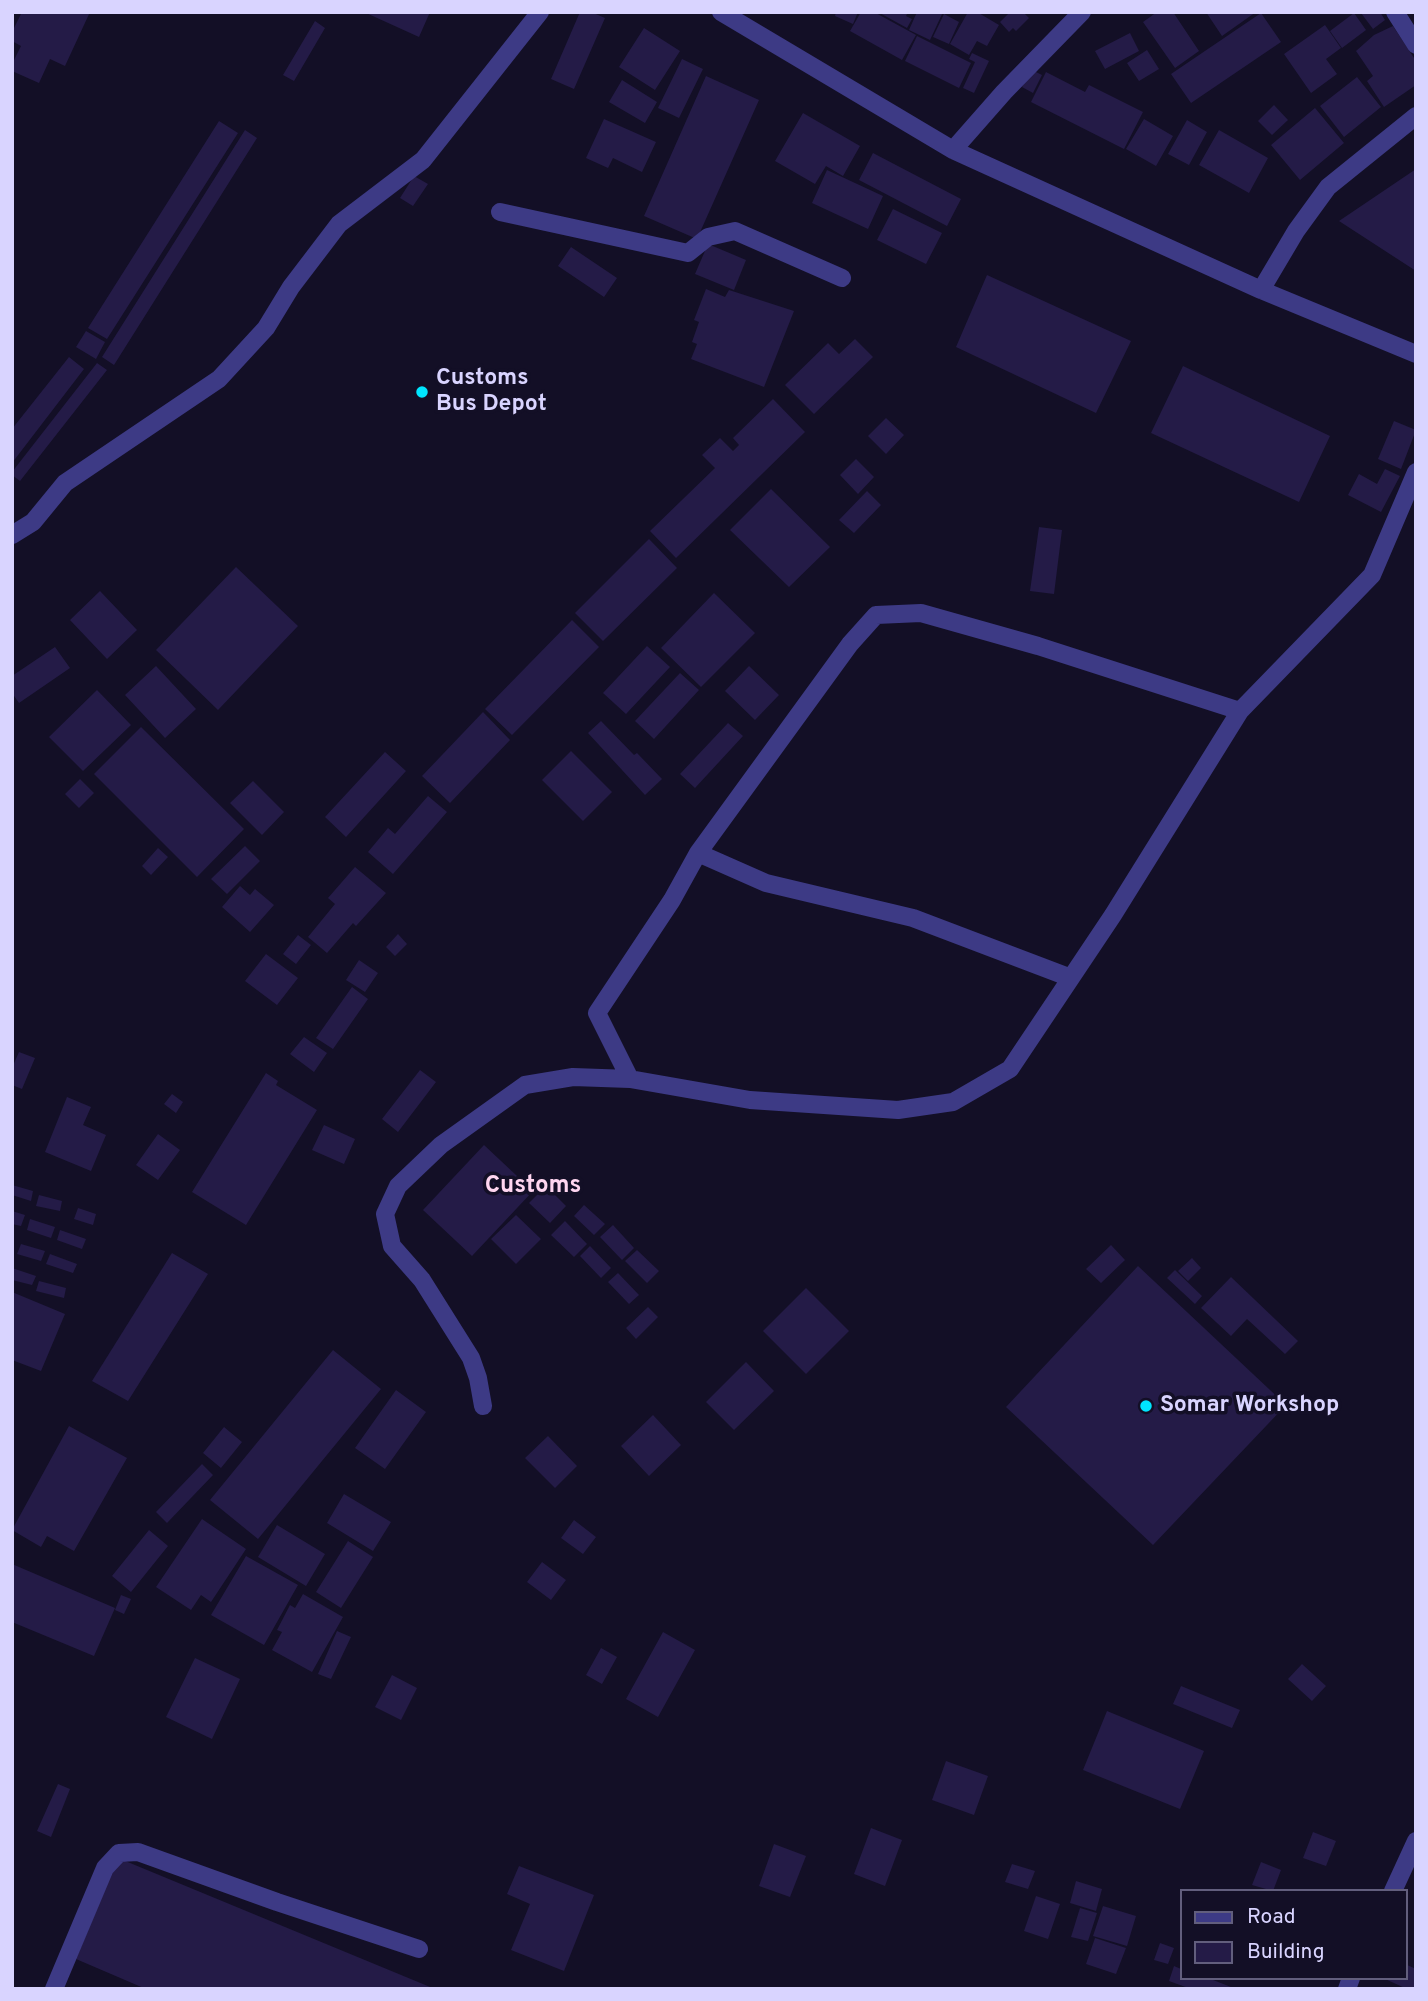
<!DOCTYPE html>
<style>
body{margin:0}
#map{position:relative;width:1428px;height:2001px;overflow:hidden;background:#130f26;font-family:Overpass,sans-serif}
canvas{display:block}
.frame{position:absolute;inset:0;border:14px solid #d9d4ff;pointer-events:none}
.legend{position:absolute;left:1180px;top:1889px;width:228px;height:91px;box-sizing:border-box;background:#130f26;border:2px solid #625e7d;margin:0;padding:9px 12px;list-style:none;font-size:21px;color:#d9d4ff}
.legend li{display:flex;align-items:center;gap:14px;height:35px}
.legend b{width:35px;border:2px solid #625e7d}
</style>
<div id="map">
<canvas width="1428" height="2001"></canvas>
<div class="frame"></div>
<ul class="legend">
<li><b style="height:9px;background:#3d3a85"></b>Road</li>
<li><b style="height:19px;background:#241b47"></b>Building</li>
</ul>
</div>
<script>
const context = document.querySelector('canvas').getContext('2d');
context.lineJoin = 'round';
function fillPath(path, color) { context.fillStyle = color; context.fill(path, 'evenodd'); }
const toPath = rows => new Path2D(rows.map(r => 'M' + r).join(''));
function stroke(path, color, width, dash) { context.strokeStyle = color; context.lineWidth = width; context.lineCap = dash ? 'butt' : 'round'; context.setLineDash(dash || []); context.stroke(path); }
function label(font, color, halo, rows, align = 'center') {
  context.font = font + ' Overpass,sans-serif'; context.lineWidth = 7; context.setLineDash([]); context.textBaseline = 'middle'; context.strokeStyle = halo; context.fillStyle = color; for (const [text, x, y, turn = 0] of rows) {
    context.save(); context.translate(x, y); context.rotate((+turn || 0) * Math.PI / 180); context.textAlign = isNaN(turn) ? turn : align; if (halo) context.strokeText(text, 0, 0); context.fillText(text, 0, 0); context.restore();
  }
}
const building = toPath([
 [22,12,90,12,65,66,50,59,39,83,12,71,12,64,21,46,12,41,12,32],
 [364,12,430,12,419,37],
 [580,12,591,12,605,18,574,89,551,79],
 [836,12,858,12,853,24,835,16],
 [861,12,874,12,916,35,902,60,850,31],
 [878,12,908,12,906,16,912,19,907,28],
 [917,12,943,12,930,40,909,30],
 [968,12,977,12,999,25,987,46,977,41,969,55,950,44],
 [1010,12,1023,12,1029,18,1016,31,1013,28,1009,32,1000,22],
 [1157,12,1173,12,1199,51,1175,68,1143,22],
 [1206,12,1256,12,1222,36],
 [1363,12,1380,12,1385,20,1373,29,1361,13],
 [1261,13,1281,42,1191,103,1171,74],
 [1354,13,1366,30,1342,48,1330,31],
 [944,14,959,22,949,44,933,37],
 [315,21,325,28,294,81,283,75],
 [1325,25,1341,48,1326,59,1337,74,1311,93,1284,54],
 [1393,26,1416,61,1416,85,1384,107,1367,81,1373,76,1356,51,1374,35],
 [644,28,680,51,655,90,619,67],
 [1130,33,1139,51,1105,69,1095,51],
 [917,36,971,63,959,88,905,61],
 [1147,50,1159,69,1139,81,1127,63],
 [972,53,989,61,974,93,963,88,975,62,969,59],
 [682,59,703,69,679,118,658,108],
 [1032,70,1042,75,1033,93,1022,87],
 [1046,72,1085,92,1089,85,1143,112,1124,149,1031,102],
 [706,76,759,100,697,239,644,216],
 [1357,77,1381,107,1344,137,1320,106],
 [622,80,657,102,645,123,609,102],
 [1274,105,1288,120,1272,135,1258,121],
 [1315,108,1344,143,1300,180,1271,145],
 [803,113,860,146,843,176,826,166,815,184,775,161],
 [604,119,656,142,642,172,613,158,608,168,586,158],
 [1144,119,1173,136,1156,166,1126,149],
 [1187,120,1207,132,1189,165,1168,154],
 [219,121,238,133,107,339,88,328],
 [245,130,257,138,114,365,102,357],
 [1219,130,1268,158,1249,193,1199,165],
 [873,153,961,199,947,226,859,180],
 [1416,169,1416,271,1339,221],
 [827,170,883,196,868,229,812,203],
 [414,176,428,184,413,206,400,198],
 [893,209,942,233,926,264,877,240],
 [708,244,746,260,734,290,695,274],
 [571,247,617,278,604,297,558,266],
 [987,275,1131,341,1096,413,956,347],
 [706,289,725,297,729,290,794,311,764,387,691,359,697,344,692,342,699,322,694,320],
 [86,331,105,342,96,359,76,347],
 [855,339,873,357,814,414,785,385,828,343,839,354],
 [69,357,84,369,12,463,12,429],
 [97,363,107,370,20,481,12,475,12,472],
 [1183,366,1330,436,1299,502,1151,433],
 [773,399,805,432,676,558,650,531,715,468,702,455,720,438,733,451,739,445,733,438],
 [886,418,904,435,886,454,868,436],
 [1394,421,1416,430,1401,469,1378,459],
 [856,459,874,477,858,494,840,475],
 [1385,469,1400,476,1381,512,1348,495,1359,474,1377,484],
 [771,489,830,547,789,587,730,530],
 [867,491,881,505,854,533,839,520],
 [1039,527,1062,530,1054,594,1030,591],
 [649,539,677,568,603,641,575,613],
 [236,567,298,626,218,710,156,650],
 [100,591,137,630,107,659,70,620],
 [714,593,755,633,701,687,661,648],
 [572,620,599,647,512,735,485,709],
 [647,646,670,667,626,714,603,693],
 [55,647,70,668,19,703,12,693,12,676],
 [156,666,196,709,165,738,125,695],
 [749,666,779,695,755,720,725,691],
 [680,673,699,690,654,739,635,721],
 [97,690,131,725,83,771,49,737],
 [483,712,510,740,450,803,422,776],
 [601,721,634,755,637,753,662,779,645,795,588,733],
 [728,723,743,736,695,788,680,774],
 [141,727,244,829,197,877,94,774],
 [571,751,612,792,583,821,542,780],
 [385,752,406,771,346,837,325,817],
 [80,779,94,793,79,808,65,794],
 [253,781,284,812,262,835,230,803],
 [428,796,447,812,393,874,368,852,388,828,395,834],
 [245,846,260,861,227,894,211,879],
 [158,848,168,857,151,875,142,866],
 [355,867,386,893,356,926,353,923,327,953,308,937,335,904,328,898],
 [240,886,250,895,255,889,274,905,250,932,222,907],
 [398,934,407,944,395,956,386,947],
 [298,935,311,945,296,964,283,954],
 [266,954,298,978,277,1005,245,981],
 [359,960,378,973,365,992,346,980],
 [352,987,368,999,333,1049,316,1038],
 [304,1037,327,1053,314,1072,290,1054],
 [19,1052,35,1058,22,1089,12,1085,12,1068],
 [420,1070,436,1082,398,1132,382,1119],
 [266,1073,278,1081,276,1085,317,1110,246,1225,192,1192],
 [172,1094,183,1102,176,1113,164,1104],
 [67,1097,91,1107,83,1125,106,1135,91,1171,45,1152],
 [324,1125,355,1139,344,1164,312,1150],
 [158,1134,180,1150,158,1180,136,1165],
 [484,1145,533,1191,472,1256,423,1210],
 [12,1185,33,1191,31,1201,12,1195],
 [546,1186,566,1206,550,1223,529,1203],
 [39,1195,62,1201,60,1211,36,1206],
 [584,1205,605,1224,594,1235,574,1216],
 [78,1208,96,1214,93,1225,74,1219],
 [12,1211,25,1215,21,1226,12,1224],
 [516,1215,541,1239,516,1264,491,1239],
 [30,1219,55,1227,51,1238,27,1230],
 [565,1221,587,1244,574,1257,551,1235],
 [613,1225,634,1248,622,1260,600,1237],
 [60,1230,86,1239,82,1249,57,1240],
 [21,1244,45,1251,41,1261,17,1254],
 [1111,1245,1125,1260,1101,1283,1086,1269],
 [590,1246,611,1268,601,1278,580,1256],
 [637,1250,659,1271,647,1283,625,1261],
 [172,1253,208,1274,128,1401,92,1381],
 [50,1254,77,1264,73,1273,46,1264],
 [1192,1258,1201,1268,1188,1281,1178,1271],
 [1138,1266,1286,1405,1153,1545,1006,1407],
 [12,1268,36,1276,32,1285,12,1280],
 [1175,1270,1202,1296,1195,1304,1167,1278],
 [618,1273,639,1295,629,1304,608,1282],
 [1231,1277,1298,1341,1285,1354,1247,1319,1231,1336,1201,1308],
 [39,1281,66,1288,64,1298,36,1291],
 [806,1288,849,1331,806,1374,763,1331],
 [12,1292,65,1314,41,1371,12,1360],
 [648,1307,658,1317,636,1339,626,1328],
 [333,1350,381,1389,258,1539,210,1500],
 [746,1362,774,1391,734,1430,706,1402],
 [396,1390,426,1412,385,1469,355,1448],
 [653,1415,681,1445,649,1476,621,1446],
 [69,1426,127,1458,74,1551,47,1536,41,1547,12,1530],
 [224,1427,242,1442,221,1468,203,1453],
 [548,1436,577,1466,555,1488,525,1458],
 [202,1464,213,1475,167,1523,156,1512],
 [344,1494,391,1522,373,1551,327,1523],
 [202,1519,246,1549,211,1602,201,1595,191,1610,156,1587],
 [574,1520,596,1537,583,1554,561,1538],
 [277,1525,325,1554,306,1586,258,1557],
 [149,1530,168,1546,131,1592,112,1576],
 [348,1541,373,1557,341,1608,316,1592],
 [246,1556,298,1585,264,1645,211,1615],
 [542,1562,566,1580,551,1600,527,1582],
 [12,1564,115,1608,94,1656,12,1622],
 [303,1594,343,1617,312,1672,272,1650,282,1632,277,1630,290,1605,295,1608],
 [121,1595,131,1599,124,1614,115,1610],
 [337,1631,351,1637,331,1679,318,1674],
 [663,1632,695,1650,658,1717,626,1699],
 [601,1648,617,1657,602,1684,586,1675],
 [195,1658,240,1679,212,1739,166,1717],
 [1302,1664,1326,1686,1312,1701,1288,1679],
 [392,1675,417,1688,401,1720,375,1707],
 [1181,1686,1240,1710,1232,1728,1173,1704],
 [1107,1711,1204,1751,1180,1809,1083,1770],
 [946,1761,988,1776,974,1815,932,1800],
 [58,1784,70,1789,51,1837,37,1831],
 [871,1828,902,1840,885,1886,854,1874],
 [1313,1832,1336,1841,1326,1866,1303,1858],
 [774,1844,806,1856,790,1897,759,1886],
 [118,1858,435,1989,146,1989,76,1959],
 [1261,1862,1281,1870,1273,1891,1252,1885],
 [1012,1864,1035,1871,1028,1889,1005,1882],
 [519,1866,594,1895,564,1971,511,1950,530,1904,507,1894],
 [1076,1881,1102,1889,1096,1911,1070,1903],
 [1036,1896,1060,1904,1048,1939,1024,1931],
 [1103,1906,1136,1916,1127,1946,1093,1936],
 [1080,1908,1097,1913,1088,1941,1071,1937],
 [1095,1938,1126,1948,1116,1974,1086,1964],
 [1160,1943,1174,1948,1168,1964,1154,1960],
 [1405,1964,1416,1969,1416,1982,1413,1989,1407,1989,1383,1978,1405,1978],
 [1174,1966,1181,1969,1181,1978,1208,1978,1236,1989,1191,1989,1169,1981]
]);
const minor = toPath([
 [721,12,953,150,1261,290,1416,354],
 [1395,12,1416,45],
 [953,150,1004,92,1082,12],
 [500,212,688,253,708,237,735,231,842,278],
 [1261,290,1296,231,1328,187,1416,116],
 [12,535,33,522,65,483,219,379,266,328,291,287,339,224,423,160,540,12],
 [698,853,766,883,913,918,1071,978],
 [630,1079,597,1013,672,900,698,853,850,644,876,615,921,613,1038,646,1240,711],
 [483,1406,478,1378,471,1358,422,1280,392,1246,385,1214,398,1186,441,1145,525,1085,573,1077,630,1079,750,1100,898,1110,953,1102,1010,1069,1113,915,1240,711,1372,575,1416,472],
 [1393,1891,1416,1841],
 [54,1989,105,1868,119,1853,138,1852,277,1902,419,1949],
 [1347,1989,1351,1978]
]);
const markers = [
 [422,392,7,"#00e5ff"],
 [1146,1406,7,"#00e5ff"]
];
const poiNames = [
 ["Customs",436,379],
 ["Bus Depot",436,405],
 ["Somar Workshop",1160,1406]
];
const neighbourhoodNames = [
 ["Customs",533,1187]
];
fillPath(building, '#241b47');
stroke(minor, '#3d3a85', 18);
for (const [x, y, r, color] of markers) { const dot = new Path2D(); dot.arc(x, y, r, 0, 2 * Math.PI); context.fillStyle = color; context.fill(dot); stroke(dot, '#130f26', 2.5); }
label('bold 23px', '#d9d4ff', '#130f26', poiNames, 'left');
label('bold 24px', '#ffd6f0', '#130f26', neighbourhoodNames);
</script>
